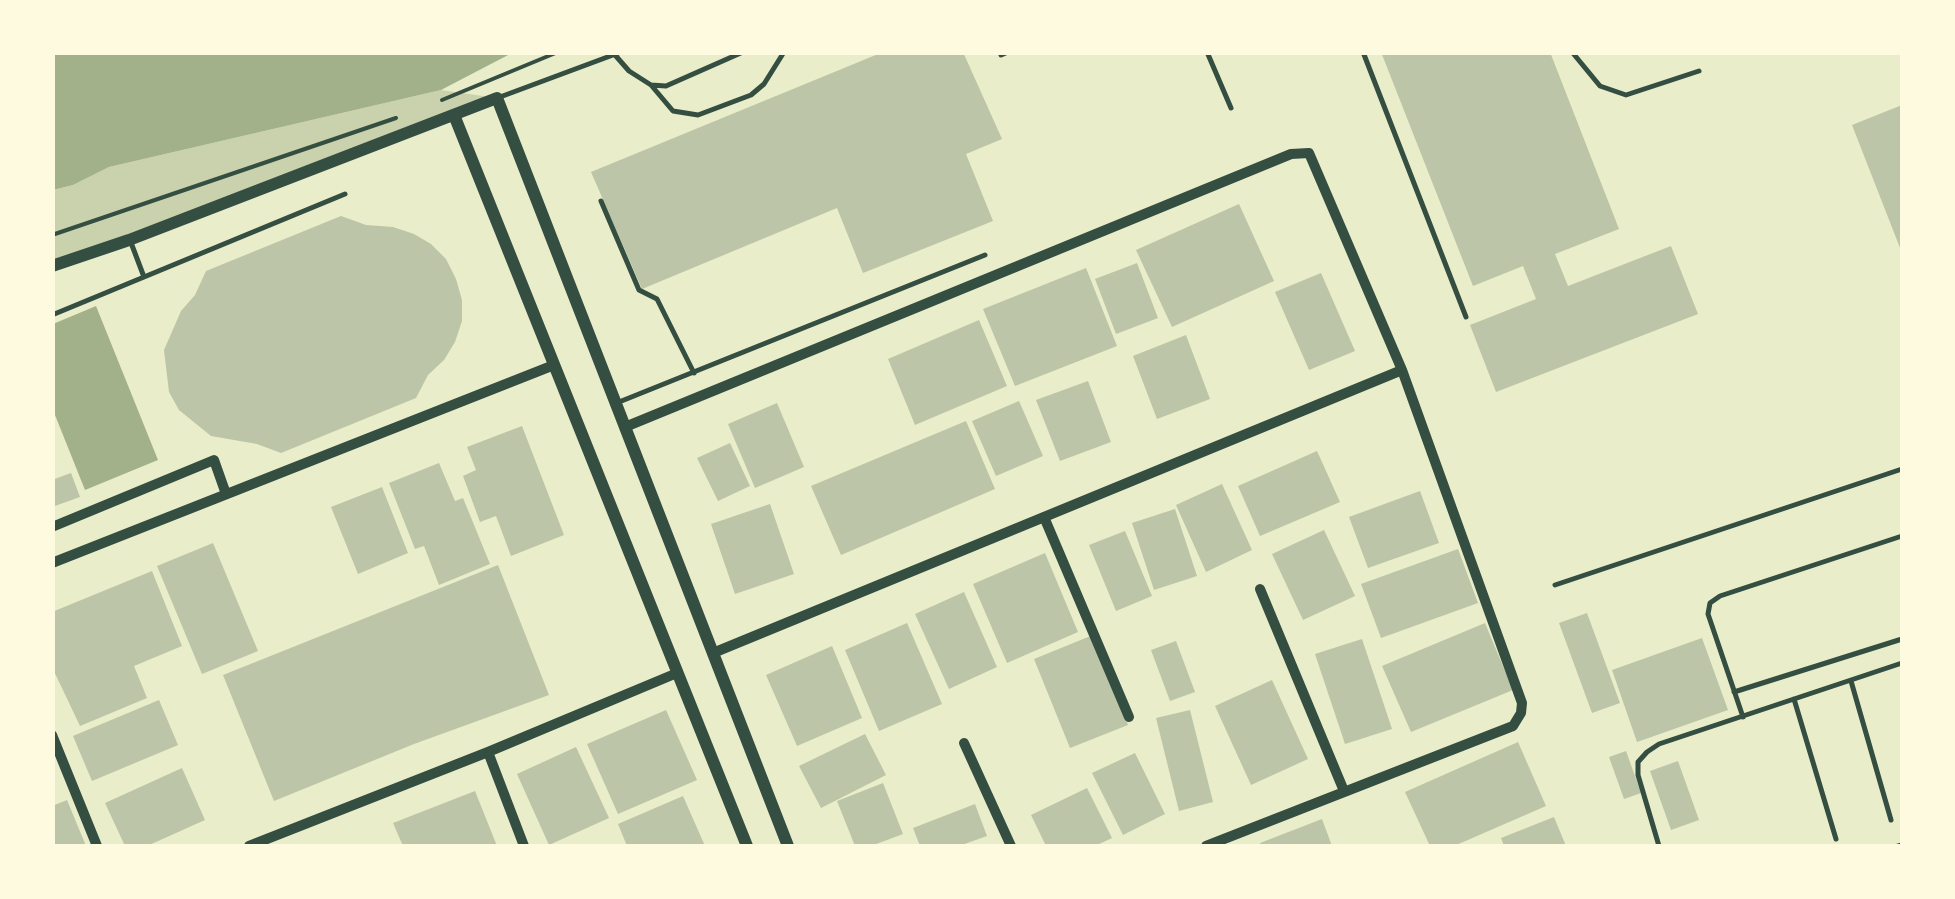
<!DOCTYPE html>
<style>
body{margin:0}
#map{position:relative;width:1955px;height:899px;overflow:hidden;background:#e9edc9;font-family:"DM Sans",sans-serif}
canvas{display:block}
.frame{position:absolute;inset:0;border:55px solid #fefae0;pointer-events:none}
</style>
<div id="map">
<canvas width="1955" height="899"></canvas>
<div class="frame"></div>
</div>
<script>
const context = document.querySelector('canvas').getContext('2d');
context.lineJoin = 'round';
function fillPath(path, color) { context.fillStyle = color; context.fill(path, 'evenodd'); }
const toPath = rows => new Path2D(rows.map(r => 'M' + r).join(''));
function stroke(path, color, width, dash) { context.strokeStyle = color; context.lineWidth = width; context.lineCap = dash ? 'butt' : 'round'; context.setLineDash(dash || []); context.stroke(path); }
const green = toPath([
 [441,90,497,98,53,263,53,190,73,185,109,167]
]);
const water = toPath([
 [53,52,512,52,512,53,441,90,109,167,73,185,53,190],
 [96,306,158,460,85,490,53,410,53,324]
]);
const building = toPath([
 [883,52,963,52,1002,139,966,154,993,221,863,273,837,208,642,289,591,172],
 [1381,52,1550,52,1619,229,1555,254,1568,286,1671,246,1698,314,1496,392,1470,325,1536,299,1523,266,1473,286],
 [1902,105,1902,253,1852,125],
 [1239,204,1274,281,1172,327,1136,250],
 [341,216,366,225,393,227,414,234,431,244,446,259,456,279,462,300,462,321,455,342,444,360,428,375,416,398,281,453,257,444,211,436,179,410,169,392,164,350,181,311,195,295,206,271],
 [1137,263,1158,318,1116,334,1095,279],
 [1086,268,1117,346,1015,386,983,309],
 [1321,273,1355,351,1309,370,1275,292],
 [979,320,1007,386,915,425,888,359],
 [1186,335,1210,399,1157,419,1133,356],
 [1088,381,1111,442,1060,461,1036,400],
 [1019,401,1043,456,996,476,972,421],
 [777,403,804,467,755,488,728,424],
 [966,421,995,489,841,555,811,486],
 [522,426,564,535,511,556,496,516,480,522,463,476,476,470,467,447],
 [730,443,750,486,718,501,697,458],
 [1317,451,1340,502,1260,536,1238,486],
 [439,463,455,501,463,498,490,564,439,585,424,546,415,549,389,483],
 [71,473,80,497,52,507,52,480],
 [1222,484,1252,550,1206,572,1176,505],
 [382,487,408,553,358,574,331,507],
 [1420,491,1439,543,1368,568,1349,517],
 [770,504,794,574,735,594,711,524],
 [1175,509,1197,576,1154,590,1132,523],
 [1324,530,1355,596,1303,620,1272,554],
 [1125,531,1152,596,1116,611,1089,545],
 [213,543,258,651,202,674,157,566],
 [1458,549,1478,603,1381,638,1361,584],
 [1045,553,1078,632,1007,663,973,584],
 [498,565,549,695,414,744,274,801,223,675],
 [152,571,182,646,134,666,147,698,80,726,52,667,52,612],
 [964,592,997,667,949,689,915,614],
 [1587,613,1620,703,1592,713,1559,623],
 [907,623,942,704,879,731,845,650],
 [1485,623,1513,690,1411,732,1382,666],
 [1093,635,1128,725,1070,748,1034,659],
 [1702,638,1728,710,1637,742,1612,670],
 [1362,639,1392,729,1345,744,1315,654],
 [1176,641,1195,692,1170,701,1151,650],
 [832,646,862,718,797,746,766,675],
 [1272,680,1308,759,1251,785,1215,706],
 [159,700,178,745,92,781,73,736],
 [666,710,697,780,618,814,587,744],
 [1190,710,1213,802,1179,811,1156,718],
 [865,734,886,775,821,808,799,766],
 [1518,742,1546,806,1454,846,1430,846,1405,792],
 [576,747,609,818,549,845,517,774],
 [1626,751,1641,793,1624,799,1609,757],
 [1135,753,1165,814,1123,835,1092,773],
 [1678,761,1699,820,1671,830,1650,771],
 [182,768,205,820,147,846,125,846,105,803],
 [883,783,903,834,871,846,855,846,837,801],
 [1087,788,1112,838,1095,846,1046,846,1031,815],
 [475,791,497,846,403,846,393,823],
 [683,796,705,846,627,846,618,824],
 [67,800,86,846,52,846,52,806],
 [975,804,987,836,959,846,920,846,913,828],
 [1554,817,1566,846,1504,846,1501,838],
 [1322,819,1332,846,1261,846,1260,843]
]);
const path = toPath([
 [442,100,558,52],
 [52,235,396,118]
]);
const service = toPath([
 [1207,52,1231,108],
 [1363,52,1466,317],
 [1572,52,1600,86,1626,95,1699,71],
 [615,55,629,71,651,85,666,86,743,52],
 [1001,55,1008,52],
 [651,85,673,111,698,115,751,95,764,84,784,52],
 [500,97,621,52],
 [601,201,639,290,657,299,694,373],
 [130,240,144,277,345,194],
 [52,315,144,277],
 [619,402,985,255],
 [1555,585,1902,469],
 [1851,681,1891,820],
 [1734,692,1902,639],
 [1794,699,1836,839],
 [1743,717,1708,614,1710,603,1720,596,1902,536],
 [1659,846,1638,775,1638,762,1647,752,1659,744,1902,663],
 [1898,846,1902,845]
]);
const minor = toPath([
 [625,427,1291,154,1309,153,1402,370,1522,703,1521,713,1513,726,1206,846],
 [1044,517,1129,717],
 [52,527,214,460,226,494],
 [52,563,554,365],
 [1260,589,1344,791],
 [713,653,1402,370],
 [52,735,97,846],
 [964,743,1011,846],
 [488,752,524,846],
 [249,846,488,752,677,673]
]);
const tertiary = toPath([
 [454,115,747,846],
 [52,266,129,240,497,98,788,846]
]);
fillPath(green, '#cad2ad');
fillPath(water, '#a3b18a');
fillPath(building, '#bcc5a7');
stroke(path, '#344e41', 4);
stroke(service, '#344e41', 5);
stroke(minor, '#344e41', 10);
stroke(tertiary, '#344e41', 12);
</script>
